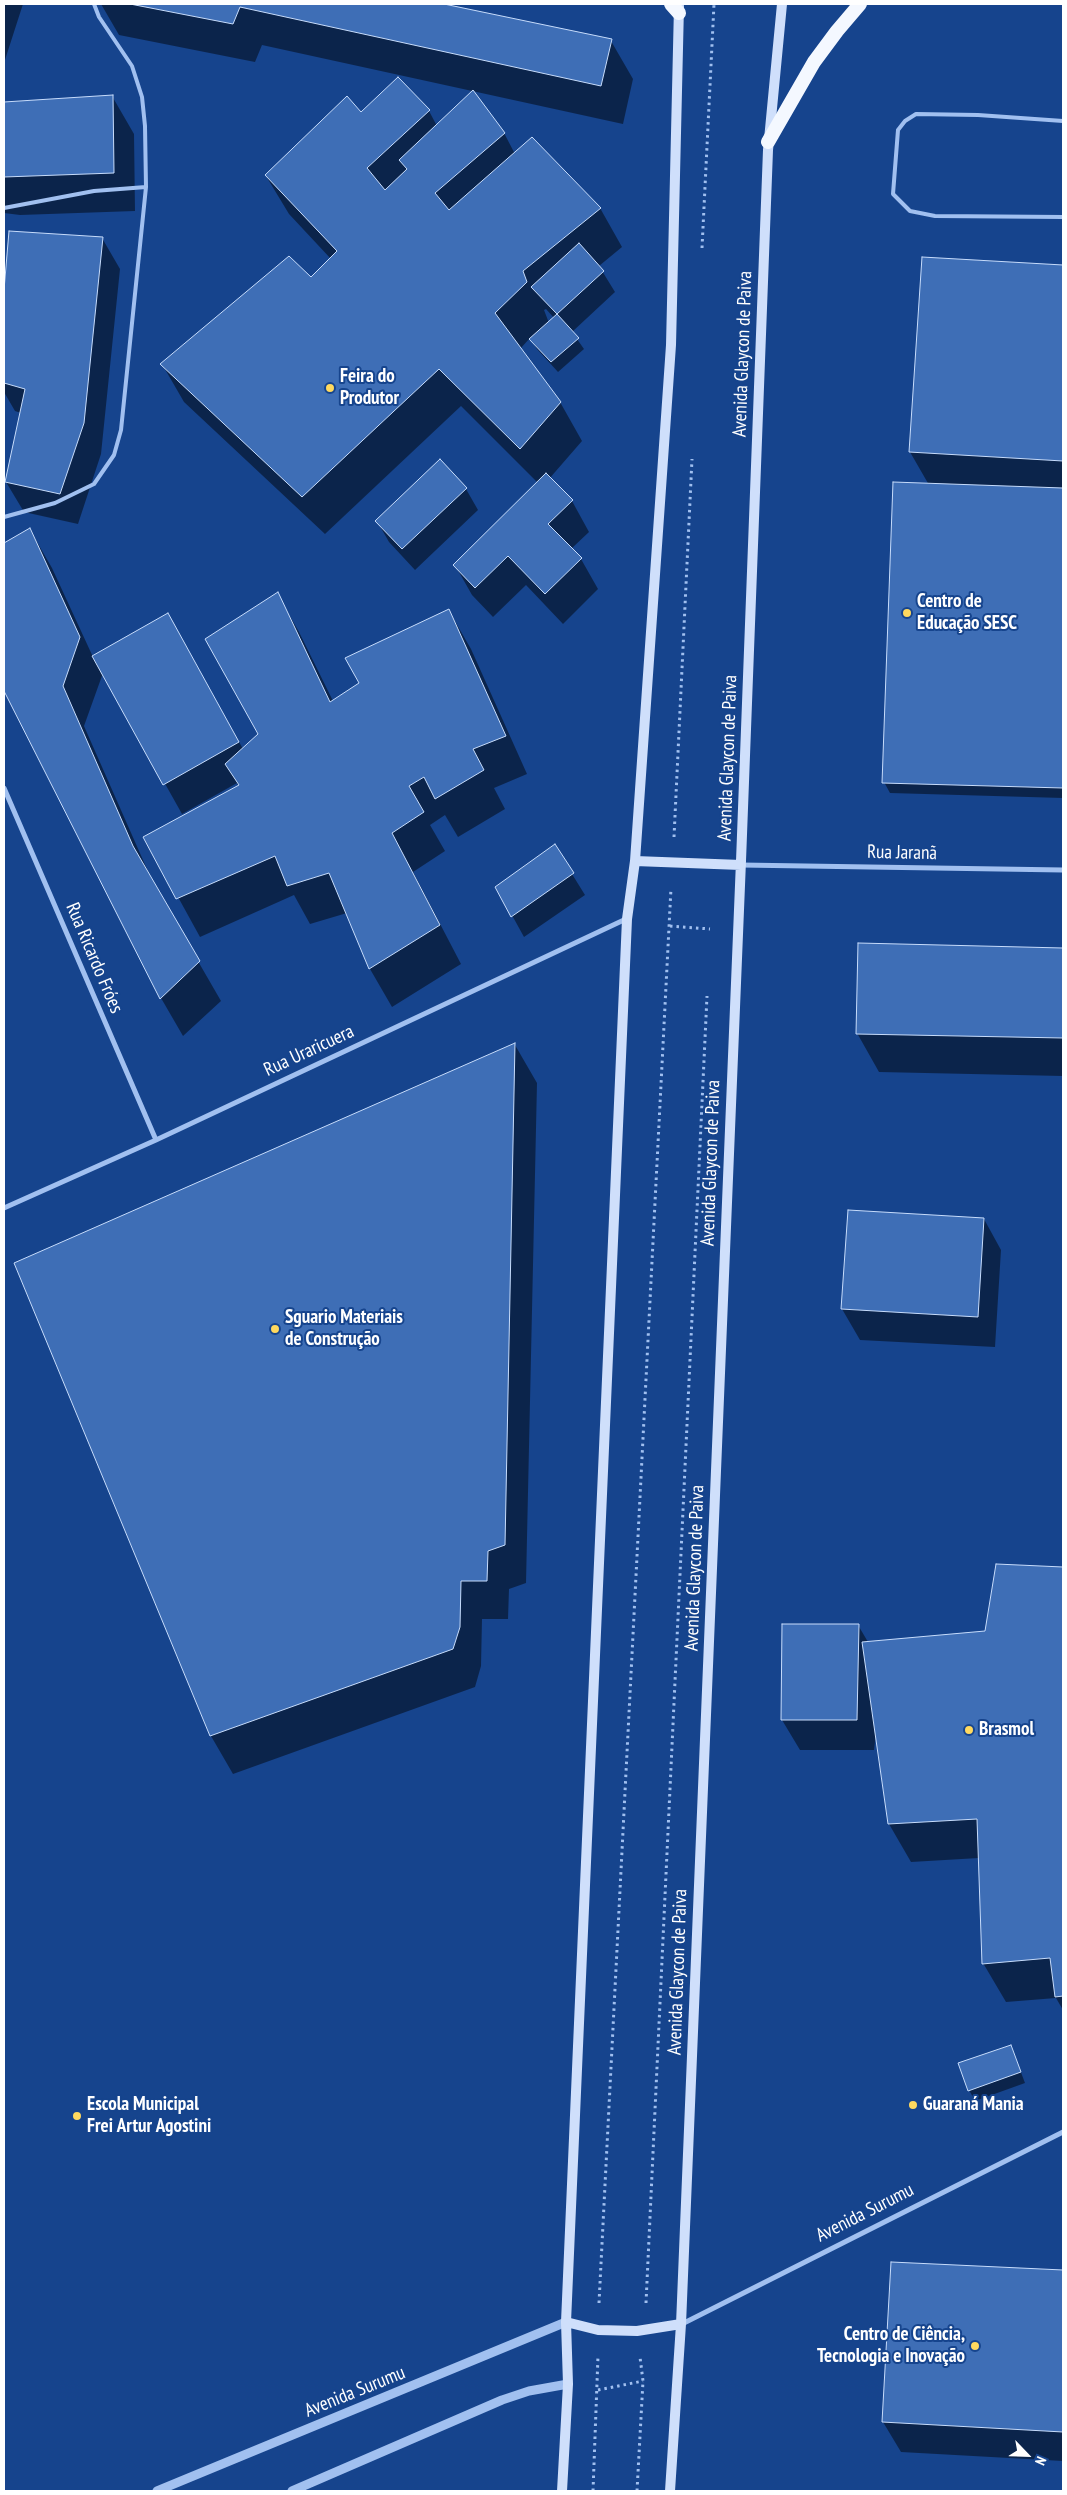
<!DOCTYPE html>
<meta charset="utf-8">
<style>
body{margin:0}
#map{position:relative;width:1067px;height:2495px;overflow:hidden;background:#16448d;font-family:"PT Sans Narrow",sans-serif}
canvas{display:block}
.frame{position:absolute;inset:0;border:5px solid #fff;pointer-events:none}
.north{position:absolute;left:1002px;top:2430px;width:50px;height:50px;-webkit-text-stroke:4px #16448d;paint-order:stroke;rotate:114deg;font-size:14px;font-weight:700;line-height:20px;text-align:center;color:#fff}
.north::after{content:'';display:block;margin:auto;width:18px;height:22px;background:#fff;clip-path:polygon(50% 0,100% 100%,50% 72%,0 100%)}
</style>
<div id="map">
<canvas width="1067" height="2495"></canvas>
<div class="frame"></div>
<div class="north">N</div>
</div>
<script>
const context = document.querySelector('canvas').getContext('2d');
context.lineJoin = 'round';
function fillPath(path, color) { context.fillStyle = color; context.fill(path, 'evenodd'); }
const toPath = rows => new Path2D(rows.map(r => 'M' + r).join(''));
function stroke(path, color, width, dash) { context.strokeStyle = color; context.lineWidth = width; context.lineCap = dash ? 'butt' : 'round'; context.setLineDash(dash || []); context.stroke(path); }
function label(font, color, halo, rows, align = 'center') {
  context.font = font + ' "PT Sans Narrow",sans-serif'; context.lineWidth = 4; context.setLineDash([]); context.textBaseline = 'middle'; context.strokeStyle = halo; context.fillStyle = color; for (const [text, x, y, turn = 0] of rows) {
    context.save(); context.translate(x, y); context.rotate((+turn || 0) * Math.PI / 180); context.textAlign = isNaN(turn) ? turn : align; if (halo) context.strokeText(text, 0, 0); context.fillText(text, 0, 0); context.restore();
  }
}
const shadow = toPath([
 [4,4,23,4,4,63],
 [101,4,438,4,611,41,633,79,623,124,262,45,255,62,119,35],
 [112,96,134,134,135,211,20,215,4,213,4,103],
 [429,111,437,126,504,133,515,154,600,208,622,247,599,266,615,292,572,332,584,349,558,372,537,349,530,338,520,349,560,402,582,441,549,479,572,501,589,532,571,549,581,559,598,589,563,624,526,585,493,617,472,595,455,565,538,483,461,406,325,534,184,402,162,364,311,279,331,259,289,214,266,176,361,114],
 [546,309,554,318,549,323,544,310],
 [10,233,102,238,120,269,101,454,78,524,24,512,6,482,21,413,15,411,4,392,4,304],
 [923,258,1063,266,1063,798,890,793,884,782,929,485,910,452],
 [466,489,478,510,415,570,389,542,377,521],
 [30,530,52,568,93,657,185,645,243,749,259,734,277,594,299,632,333,701,361,684,449,611,471,649,527,774,494,788,505,809,458,837,445,815,430,825,445,851,413,872,461,964,392,1007,370,969,347,913,310,924,294,895,200,937,145,837,239,787,237,783,182,814,103,673,84,726,154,885,221,1001,183,1036,161,998,4,688,4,544],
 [554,845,585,895,524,937,497,888],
 [860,945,1063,949,1063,1076,879,1072,857,1033],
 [515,1045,537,1083,526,1583,509,1589,508,1619,482,1619,481,1666,475,1687,233,1774,211,1736,15,1264],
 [849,1211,984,1219,1001,1250,995,1347,860,1340,842,1309],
 [997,1565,1063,1568,1063,2010,1056,1998,1006,2002,983,1963,979,1858,911,1862,889,1824,876,1733,874,1750,800,1750,782,1720,858,1625,868,1642,986,1632],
 [1011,2046,1025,2083,975,2101,969,2090],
 [893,2263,1063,2272,1063,2461,901,2452,883,2422]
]);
const building = toPath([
 [130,4,444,4,612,39,601,86,240,7,233,24,130,4],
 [398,77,430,110,367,168,385,190,407,169,399,160,473,90,505,133,435,193,449,210,532,137,601,208,523,271,527,282,495,313,561,402,520,449,439,369,302,497,160,364,289,256,311,277,337,251,265,175,347,96,361,112,398,77],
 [113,95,114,173,4,177,4,102,113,95],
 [9,231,103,237,84,423,60,494,5,482,25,389,4,383,4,290,9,231],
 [579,243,604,271,557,314,531,287,579,243],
 [922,257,1063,265,1063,461,909,452,922,257],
 [557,314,579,338,551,362,529,339,557,314],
 [440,459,467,488,402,549,375,521,440,459],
 [546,473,573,500,548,524,582,558,545,594,508,556,475,588,453,565,546,473],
 [893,482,1063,488,1063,788,882,783,893,482],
 [30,528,80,637,63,686,133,846,200,961,160,999,4,691,4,543,30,528],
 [278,592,330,702,359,683,345,658,449,609,506,736,473,749,484,770,435,799,424,777,409,786,424,812,392,833,440,925,369,969,329,873,287,886,275,856,176,899,143,837,239,785,225,764,258,734,205,639,278,592],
 [168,613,239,742,163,785,92,656,168,613],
 [555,844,574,873,511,917,495,887,555,844],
 [858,943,1063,948,1063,1038,856,1034,858,943],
 [515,1043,505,1545,488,1551,487,1581,461,1581,460,1627,453,1649,210,1736,14,1263,515,1043],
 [848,1210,984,1218,978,1317,841,1309,848,1210],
 [996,1564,1063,1567,1063,1996,1055,1997,1050,1958,982,1964,977,1819,888,1824,862,1642,985,1631,996,1564],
 [782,1624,859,1624,857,1720,781,1720,782,1624],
 [1011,2045,1021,2072,968,2091,958,2063,1011,2045],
 [891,2262,1063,2270,1063,2432,882,2422,891,2262]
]);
const path = toPath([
 [702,248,714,4],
 [674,837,692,459],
 [670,926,710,929],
 [599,2303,671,888],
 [646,2303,707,996],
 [598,2390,643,2381],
 [593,2491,598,2356],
 [637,2491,643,2381,640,2357]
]);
const service = toPath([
 [1063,121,978,115,916,114,905,121,898,130,893,194,910,211,935,216,1063,217],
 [4,208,94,191,146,187],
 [4,517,55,503,94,484,114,455,121,430,146,187,145,126,142,97,132,66,99,17,94,4]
]);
const minor = toPath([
 [4,788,156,1140],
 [741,865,1063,870],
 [4,1208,156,1140,626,919],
 [682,2324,1063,2132]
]);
const tertiary = toPath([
 [157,2491,566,2322],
 [292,2491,502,2400,529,2391,568,2384]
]);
const secondary = toPath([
 [635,861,741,865],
 [566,2322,598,2330,637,2331,681,2324],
 [562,2491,568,2384,566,2322,627,919,635,861,671,345,679,6],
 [670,2491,681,2324,741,861,768,150,782,4]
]);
const trunk = toPath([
 [671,4,679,13],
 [768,142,814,62,837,31,860,4]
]);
const markers = [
 [330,388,5,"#ffd95f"],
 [907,613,5,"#ffd95f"],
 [275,1329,5,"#ffd95f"],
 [969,1730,5,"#ffd95f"],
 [913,2105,5,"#ffd95f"],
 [77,2116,5,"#ffd95f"],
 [975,2346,5,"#ffd95f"]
];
const streetNames = [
 ["Avenida Glaycon de Paiva",743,354,-88],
 ["Avenida Glaycon de Paiva",728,758,-88],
 ["Rua Jaranã",902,853,1],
 ["Rua Ricardo Fróes",94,958,67],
 ["Rua Uraricuera",309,1051,-25],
 ["Avenida Glaycon de Paiva",711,1163,-88],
 ["Avenida Glaycon de Paiva",695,1568,-88],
 ["Avenida Glaycon de Paiva",678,1972,-88],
 ["Avenida Surumu",865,2213,-27],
 ["Avenida Surumu",355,2392,-22]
];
const poiNames = [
 ["Feira do",340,377],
 ["Produtor",340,399],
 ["Centro de",917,602],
 ["Educação SESC",917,624],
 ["Sguario Materiais",285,1318],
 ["de Construção",285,1340],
 ["Brasmol",979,1730],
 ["Escola Municipal",87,2105],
 ["Frei Artur Agostini",87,2127],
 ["Guaraná Mania",923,2105],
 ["Centro de Ciência,",965,2335,"right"],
 ["Tecnologia e Inovação",965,2357,"right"]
];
fillPath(shadow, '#0007');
fillPath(building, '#3e6eb6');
stroke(building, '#c7dcfb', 1);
stroke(path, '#a1c0f0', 3, [2.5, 4]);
stroke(service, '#a1c0f0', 4);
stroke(minor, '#a1c0f0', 5);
stroke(tertiary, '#a1c0f0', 9);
stroke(secondary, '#cfdffb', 10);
stroke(trunk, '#f4f8ff', 14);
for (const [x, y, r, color] of markers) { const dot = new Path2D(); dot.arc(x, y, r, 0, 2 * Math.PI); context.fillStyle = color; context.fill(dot); stroke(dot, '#16448d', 2); }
label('19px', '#fff', '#16448d', streetNames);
label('bold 19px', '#fff', '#16448d', poiNames, 'left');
</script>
